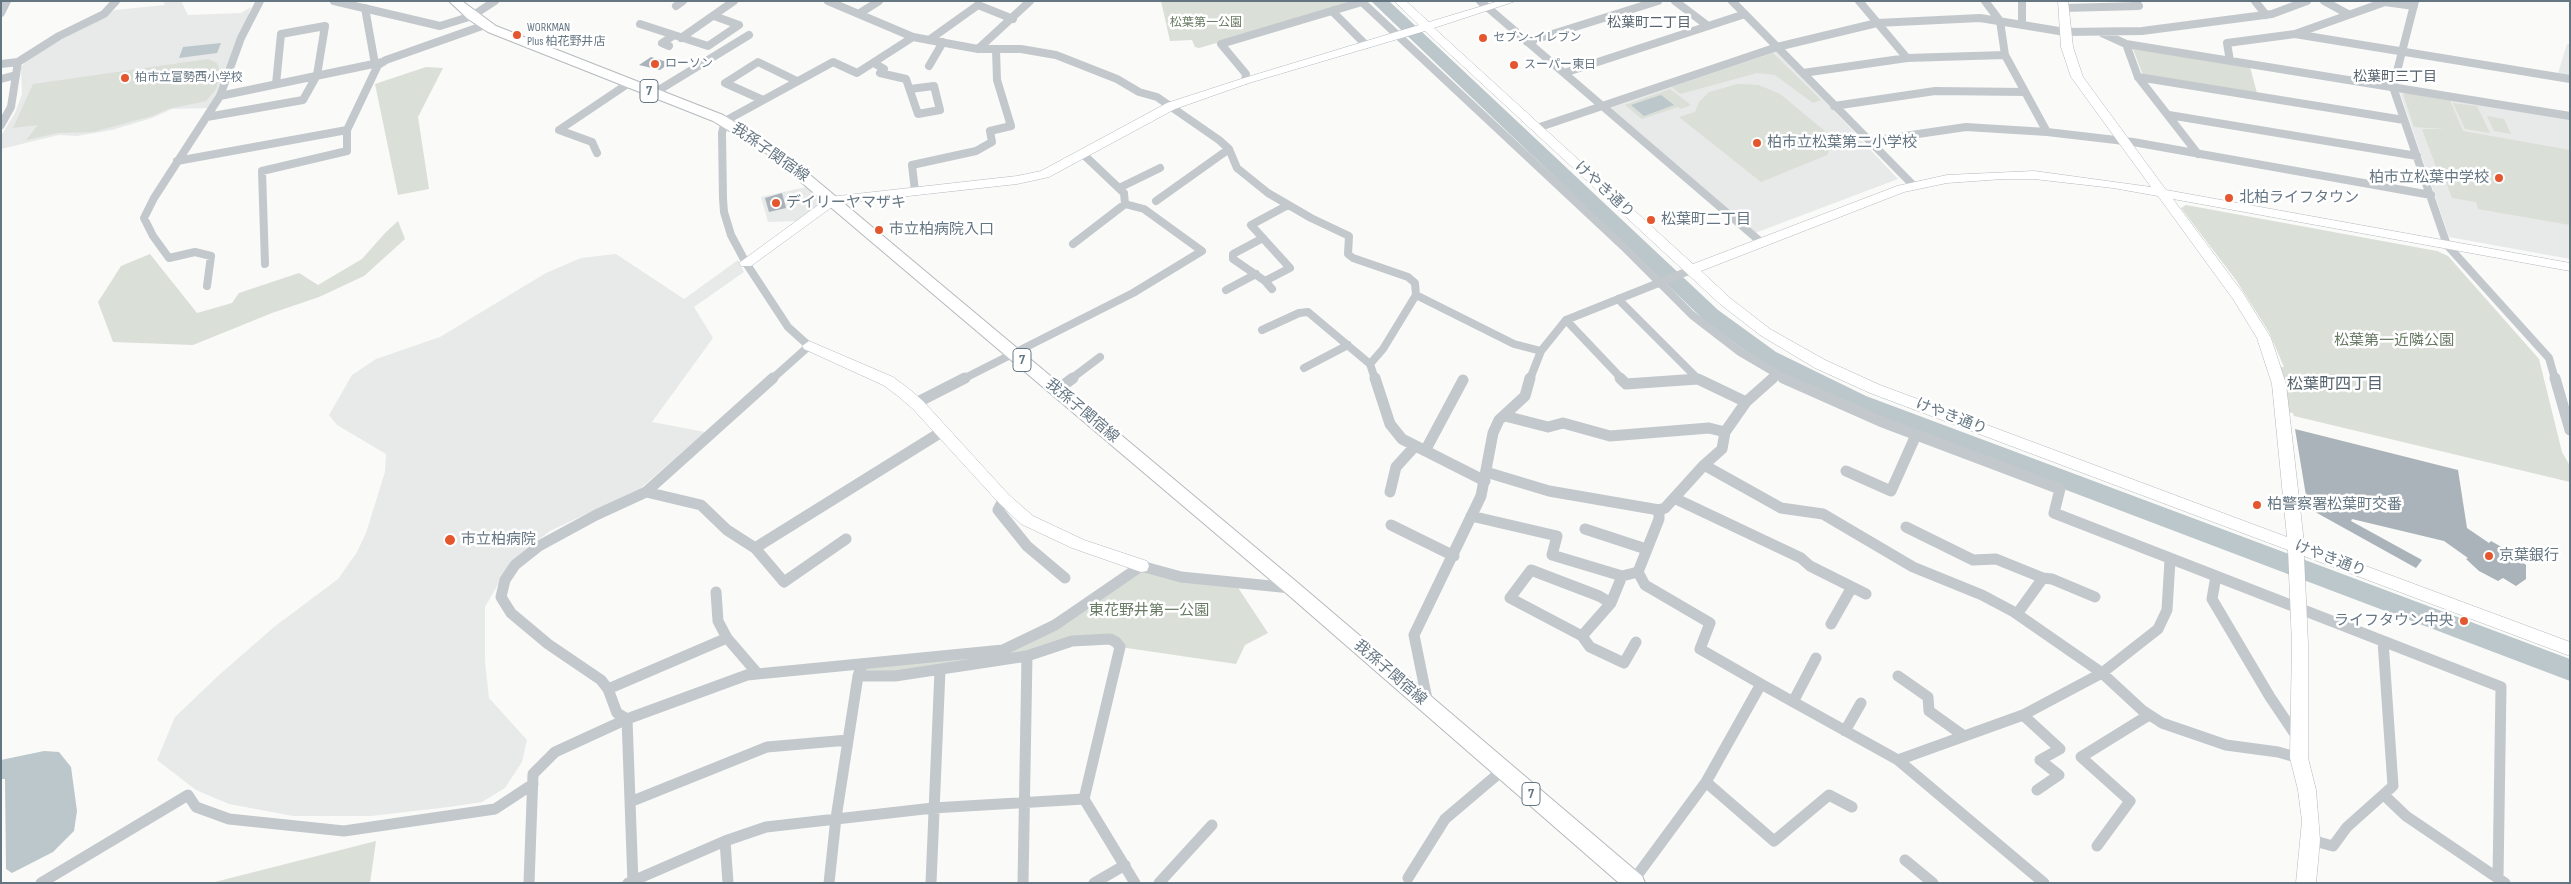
<!DOCTYPE html>
<meta charset="utf-8">
<style>
body{margin:0}
#map{position:relative;width:2571px;height:884px;overflow:hidden;background:#fafaf8;font-family:"Sofia Sans Condensed",sans-serif}
canvas{display:block}
.frame{position:absolute;inset:0;border:2px solid #657683;pointer-events:none}
</style>
<div id="map">
<canvas width="2571" height="884"></canvas>
<div class="frame"></div>
</div>
<script>
const context = document.querySelector('canvas').getContext('2d');
context.lineJoin = 'round';
function fillPath(path, color) { context.fillStyle = color; context.fill(path, 'evenodd'); }
const toPath = rows => new Path2D(rows.map(r => 'M' + r).join(''));
function stroke(path, color, width, dash) { context.strokeStyle = color; context.lineWidth = width; context.lineCap = dash ? 'butt' : 'round'; context.setLineDash(dash || []); context.stroke(path); }
function label(font, color, halo, rows, align = 'center') {
  context.font = font + ' "Sofia Sans Condensed","Noto Sans JP",sans-serif'; context.lineWidth = 5; context.setLineDash([]); context.textBaseline = 'middle'; context.strokeStyle = halo; context.fillStyle = color; for (const [text, x, y, turn = 0] of rows) {
    context.save(); context.translate(x, y); context.rotate((+turn || 0) * Math.PI / 180); context.textAlign = isNaN(turn) ? turn : align; if (halo) context.strokeText(text, 0, 0); context.fillText(text, 0, 0); context.restore();
  }
}
const built = toPath([
 [163,1,181,1,188,15,241,13,251,7,228,75,209,108,172,109,152,118,112,130,77,136,59,135,1,149,1,136,15,113,22,94,21,68,24,63,68,33,115,10,165,5],
 [2567,44,2570,44,2570,76,2558,73],
 [1772,50,1778,51,1898,179,1755,233,1609,107],
 [2400,93,2570,118,2570,259,2449,237],
 [806,187,820,198,817,206,797,221,768,222,761,197],
 [616,254,684,299,738,260,744,272,694,307,713,338,652,422,705,432,641,488,550,531,529,547,504,574,485,607,485,661,489,698,527,740,522,762,505,788,482,802,449,807,371,816,293,816,229,804,196,790,157,760,175,717,219,675,274,627,338,579,357,552,366,533,385,472,386,454,337,425,329,415,352,375,376,359,440,337,546,273,581,258]
]);
const green = toPath([
 [1161,1,1358,1,1358,2,1199,48,1195,47,1192,40,1170,41],
 [2133,49,2250,67,2257,93,2145,75,2142,73],
 [1773,53,1821,100,1813,103,1775,75,1757,73,1680,94,1672,87],
 [208,59,217,63,221,74,216,89,206,101,168,109,152,116,93,132,58,133,26,140,38,125,13,128,33,84],
 [426,67,443,68,418,117,429,189,398,195,375,84],
 [1738,84,1759,85,1780,94,1826,132,1833,142,1827,155,1761,182,1679,117,1695,112,1699,102,1709,92],
 [1670,89,1691,105,1681,109,1678,107,1642,119,1625,105],
 [2405,93,2450,100,2463,131,2570,150,2570,225,2478,209,2476,202,2452,198,2444,176,2438,172,2422,129,2447,129,2414,127,2403,94],
 [2453,103,2477,106,2490,133,2465,129],
 [2487,116,2504,119,2511,134,2494,131],
 [2186,205,2437,251,2448,256,2539,359,2562,452,2570,466,2570,482,2294,416,2293,413,2288,412,2279,367,2284,367,2269,332,2236,280,2181,208],
 [398,221,405,239,364,276,319,297,272,313,193,345,113,342,98,302,121,266,150,254,197,313,232,303,239,293,299,273,318,285,362,259,386,232],
 [1141,566,1235,583,1268,633,1245,645,1236,664,1120,647,1116,642,1072,641,1027,656,858,676,862,665,1003,650],
 [376,841,370,883,211,883]
]);
const water = toPath([
 [221,43,217,53,179,58,183,47],
 [1661,95,1674,105,1644,116,1631,105],
 [44,751,59,752,71,767,77,811,74,831,53,852,12,873,6,869,5,779,1,779,1,760]
]);
const river = toPath([
 [1371,1,1389,1,1718,310,1776,352,1866,396,2570,659,2570,681,1850,408,1760,362,1704,320,1371,1]
]);
const building = toPath([
 [651,57,670,63,660,70,639,65],
 [782,193,786,208,769,212,765,198],
 [2295,429,2458,470,2467,528,2489,543,2491,541,2505,549,2526,565,2526,579,2516,586,2503,578,2498,581,2479,571,2466,559,2468,558,2444,541,2352,519,2351,521,2422,560,2416,568,2308,508]
]);
const streetFar1 = toPath([
 [334,1,440,26,472,16,495,1],
 [828,1,913,37,978,49,1021,49,1056,55,1117,79,1139,92,1157,97,1219,140,1229,149,1237,168,1268,193,1311,218,1349,236,1348,254,1353,258,1408,277,1415,283,1416,295,1383,349,1370,364,1375,379],
 [1361,1,1623,246,1692,315,1740,352,1786,379],
 [1480,1,1762,243],
 [1675,1,1708,26],
 [1732,1,1914,186],
 [1859,1,1907,58],
 [1985,1,2000,21,2005,55,2047,132,2133,142,2431,195],
 [2022,1,2022,25],
 [2255,1,2266,15],
 [2324,1,2348,14],
 [2415,1,2393,87,2447,245,2549,358,2555,379],
 [676,6,683,1],
 [365,8,375,64],
 [2064,8,2139,6,2135,1],
 [1332,11,1366,45],
 [1,13,7,1],
 [860,13,879,1],
 [640,24,708,46,739,25,714,16],
 [2102,33,2126,44],
 [2295,34,2570,79],
 [681,38,734,1],
 [929,40,978,5,1013,19],
 [1527,42,1658,1],
 [669,46,662,43,673,36],
 [978,49,1030,1],
 [2230,61,2227,43,2295,34,2385,2,2414,6],
 [874,63,884,69,880,73,906,79,918,114,940,110,934,86,910,89],
 [1,64,18,62],
 [929,66,943,42],
 [1564,73,1745,14],
 [1803,73,1907,58,2005,55],
 [2138,77,2404,120],
 [1,79,16,75],
 [1245,81,1246,74,1221,44,1362,2],
 [654,93,749,35],
 [220,96,383,62],
 [763,100,725,83,758,62,797,81],
 [1834,106,1935,91,2025,92],
 [2169,115,2417,156],
 [207,117,303,100,317,75,325,26,281,34,276,84],
 [1,125,11,107,18,62,59,36,104,14,116,1],
 [1537,128,1777,47,1877,23,1980,18,2065,32,2142,31,2272,14,2307,1],
 [1870,141,1966,127,2047,132],
 [597,153,592,142,559,130,629,83],
 [2198,154,2138,77,2126,44,2570,116],
 [177,161,347,130,378,65,386,60,485,25],
 [1119,188,1160,168],
 [915,191,912,165,976,151,992,142,990,131,1011,126,997,80,996,50],
 [1156,201,1229,149],
 [1263,238,1233,254,1233,259,1265,281],
 [1073,244,1125,204,1124,193,1084,155],
 [265,264,262,171,347,151,347,130],
 [207,286,211,256,195,252,169,258,153,236,144,218,154,198,220,96,241,38,260,1],
 [1272,289,1265,281,1290,268,1251,225,1288,205],
 [1226,290,1256,274],
 [1416,295,1514,344,1541,351],
 [1618,299,1698,379],
 [1566,320,1622,379],
 [1262,330,1299,313,1308,312,1370,364],
 [1304,368,1348,345],
 [772,379,809,346,788,327,746,263,731,235,724,212,723,199,722,133,725,121,833,62,857,73,913,37],
 [963,379,1133,293,1202,251,1144,209,1125,204],
 [1071,379,1100,357],
 [1530,379,1541,351,1566,320,1691,270],
 [1693,379,1699,379],
 [1771,379,1776,375]
]);
const street = toPath([
 [1375,378,1390,424,1402,439,1485,481],
 [1620,378,1626,384,1698,379,1746,402],
 [1783,378,1880,421,2060,489,2054,513,2501,687,2498,878],
 [2555,378,2570,430],
 [1057,390,1073,378],
 [916,403,965,378],
 [1505,416,1548,427,1563,423,1610,436,1709,428,1725,432],
 [1425,451,1463,380],
 [1704,465,1781,508,1823,514,1913,567,1982,595,2014,612,2102,673,2142,710,2162,723,2226,745,2278,752,2299,758],
 [1846,471,1891,491,1916,435],
 [1486,472,1549,491,1659,510,1665,508,1704,465,1722,449,1725,432,1746,402,1773,378],
 [646,492,701,505,727,530,755,548,784,582,846,539],
 [1390,492,1396,467,1415,446],
 [1674,498,1801,558,1810,566,1866,594],
 [1004,499,998,510,1027,546,1065,578],
 [1659,510,1659,519,1638,572,1645,585,1710,623,1700,649,1761,684],
 [1471,516,1557,536,1552,555,1622,576,1638,572],
 [1391,525,1454,556],
 [1906,527,1973,560,1996,559,2043,578,2017,614],
 [1585,529,1646,549],
 [755,548,943,431],
 [1531,570,1599,596,1611,603,1582,636,1510,598,1531,570],
 [2216,576,2212,599,2270,697,2297,737],
 [2043,578,2052,579,2095,597],
 [716,592,718,621,727,638],
 [1611,603,1622,576],
 [1831,624,1852,587],
 [1582,636,1590,647,1624,663,1636,642],
 [862,665,858,676,895,676,1027,656,1072,641,1110,639,1116,642,1120,647,1084,799,1135,883],
 [1898,676,1928,697,1929,711,1964,736],
 [608,689,727,638,758,674],
 [1793,702,1816,658],
 [1428,704,1414,635,1481,496,1493,433,1499,420,1525,396,1530,378],
 [2023,715,2060,749,2040,760,2059,775,2037,790],
 [627,719,617,713,608,689,601,680,548,644,511,613,501,597,505,580,515,565,539,546,596,515,646,492,773,378],
 [627,719,633,883],
 [1845,731,1861,703],
 [1898,760,2023,715,2102,673,2158,629,2167,610,2170,560],
 [1706,782,1774,841,1829,795,1852,807],
 [2384,795,2406,816,2505,883],
 [630,802,767,747,848,740],
 [2311,840,2333,846,2347,827,2393,786,2383,641],
 [725,841,728,883],
 [2097,846,2130,801,2081,757,2149,715],
 [1905,860,1933,883],
 [1408,878,1445,819,1504,769],
 [1633,881,1706,782,1761,684,1898,760,2044,883],
 [41,883,188,795,196,807,229,819,344,831,495,809,533,784],
 [529,883,533,774,555,752,627,719,747,675,1003,650,1055,625,1141,566,1181,577,1291,588],
 [628,883,725,841,766,827,933,808,1084,799],
 [829,883,836,818,858,676],
 [931,883,940,670],
 [1023,883,1027,656],
 [1094,883,1125,865],
 [1159,883,1212,825]
]);
const secondary = toPath([
 [1394,1,1406,1,1429,22,1499,1,1516,1,1434,28,1693,264,1897,186,1947,175,2034,171,2151,187,2071,77,2061,47,2058,1,2068,1,2073,47,2083,77,2166,190,2570,263,2570,271,2173,199,2243,293,2271,338,2286,384,2304,543,2570,642,2570,656,2304,556,2308,644,2308,758,2316,790,2320,840,2316,883,2296,883,2302,821,2298,790,2290,758,2292,644,2288,550,1870,393,1815,368,1760,335,1720,304,1425,31,1249,83,1175,109,1049,177,1017,184,836,204,751,266,741,266,739,263,829,197,1017,176,1041,171,1167,103,1241,79,1419,25,1394,1],
 [2003,179,2034,179,2113,188,2158,196,2233,299,2257,338,2272,384,2287,537,1880,385,1825,360,1770,329,1730,298,1701,271,1904,192,1947,183,2003,179],
 [809,341,893,377,908,388,923,401,1009,495,1033,516,1084,540,1147,561,1149,566,1147,571,1141,572,1072,548,1021,524,999,503,913,409,898,396,883,385,804,349,802,346,809,341]
]);
const primary = toPath([
 [449,1,462,1,496,26,723,115,779,149,1298,583,1642,876,1645,883,1619,883,1286,593,769,155,713,121,488,32,468,19,449,1]
]);
const markers = [
 [517,35,5,"#e4572e"],
 [1483,38,5,"#e4572e"],
 [655,64,5,"#e4572e"],
 [1514,65,5,"#e4572e"],
 [125,78,5,"#e4572e"],
 [1757,143,5,"#e4572e"],
 [2499,178,5,"#e4572e"],
 [2229,198,5,"#e4572e"],
 [776,203,5,"#e4572e"],
 [1651,220,5,"#e4572e"],
 [879,230,5,"#e4572e"],
 [2257,505,5,"#e4572e"],
 [450,540,6,"#e4572e"],
 [2489,556,5,"#e4572e"],
 [2464,621,5,"#e4572e"]
];
const farParknames = [
 ["松葉第一公園",1206,23]
];
const farPoinames = [
 ["WORKMAN",527,28],
 ["Plus 柏花野井店",527,42],
 ["セブン-イレブン",1493,38],
 ["ローソン",665,64],
 ["スーパー東日",1524,65],
 ["柏市立富勢西小学校",135,78]
];
const farNeighbourhoodnames = [
 ["松葉町二丁目",1649,23],
 ["松葉町三丁目",2395,77]
];
const shields = [
 [649,91,18],
 [1022,360,18],
 [1531,794,18]
];
const shieldNames = [
 ["7",649,91],
 ["7",1022,360],
 ["7",1531,794]
];
const poiNames = [
 ["柏市立松葉第二小学校",1767,143],
 ["柏市立松葉中学校",2489,178,"right"],
 ["北柏ライフタウン",2239,198],
 ["デイリーヤマザキ",786,203],
 ["松葉町二丁目",1661,220],
 ["市立柏病院入口",889,230],
 ["柏警察署松葉町交番",2267,505],
 ["市立柏病院",461,540],
 ["京葉銀行",2499,556],
 ["ライフタウン中央",2454,621,"right"]
];
const streetNames = [
 ["我孫子関宿線",770,153,35],
 ["けやき通り",1604,190,43],
 ["我孫子関宿線",1082,411,40],
 ["けやき通り",1951,417,21],
 ["けやき通り",2330,559,21],
 ["我孫子関宿線",1390,673,41]
];
const parkNames = [
 ["松葉第一近隣公園",2394,341],
 ["東花野井第一公園",1149,611]
];
const neighbourhoodNames = [
 ["松葉町四丁目",2335,385]
];
fillPath(built, '#e8e9e9');
fillPath(green, '#dadfd7');
fillPath(water, '#bbc7cb');
fillPath(river, '#bbc7cb');
fillPath(building, '#aab3b9');
stroke(secondary, '#b3babf', 1);
stroke(primary, '#b5babe', 2);
stroke(streetFar1, '#c3c8cc', 8);
stroke(street, '#c3c8cc', 11);
fillPath(secondary, '#fff');
fillPath(primary, '#fff');
for (const [x, y, r, color] of markers) { const dot = new Path2D(); dot.arc(x, y, r, 0, 2 * Math.PI); context.fillStyle = color; context.fill(dot); stroke(dot, '#fff', 2); }
label('12px', '#687a64', '#fff', farParknames);
label('12px', '#657683', '#fff', farPoinames, 'left');
label('14px', '#57646e', '#fff', farNeighbourhoodnames);
for (const [x, y, w] of shields) { const box = new Path2D(); box.roundRect(x - w / 2, y - 11.5, w, 23, 4); context.fillStyle = '#fff'; context.fill(box); stroke(box, '#657683', 1); }
label('bold 14px', '#657683', null, shieldNames);
label('15px', '#657683', '#fff', poiNames, 'left');
label('15px', '#657683', '#fff', streetNames);
label('15px', '#687a64', '#fff', parkNames);
label('16px', '#57646e', '#fff', neighbourhoodNames);
</script>
